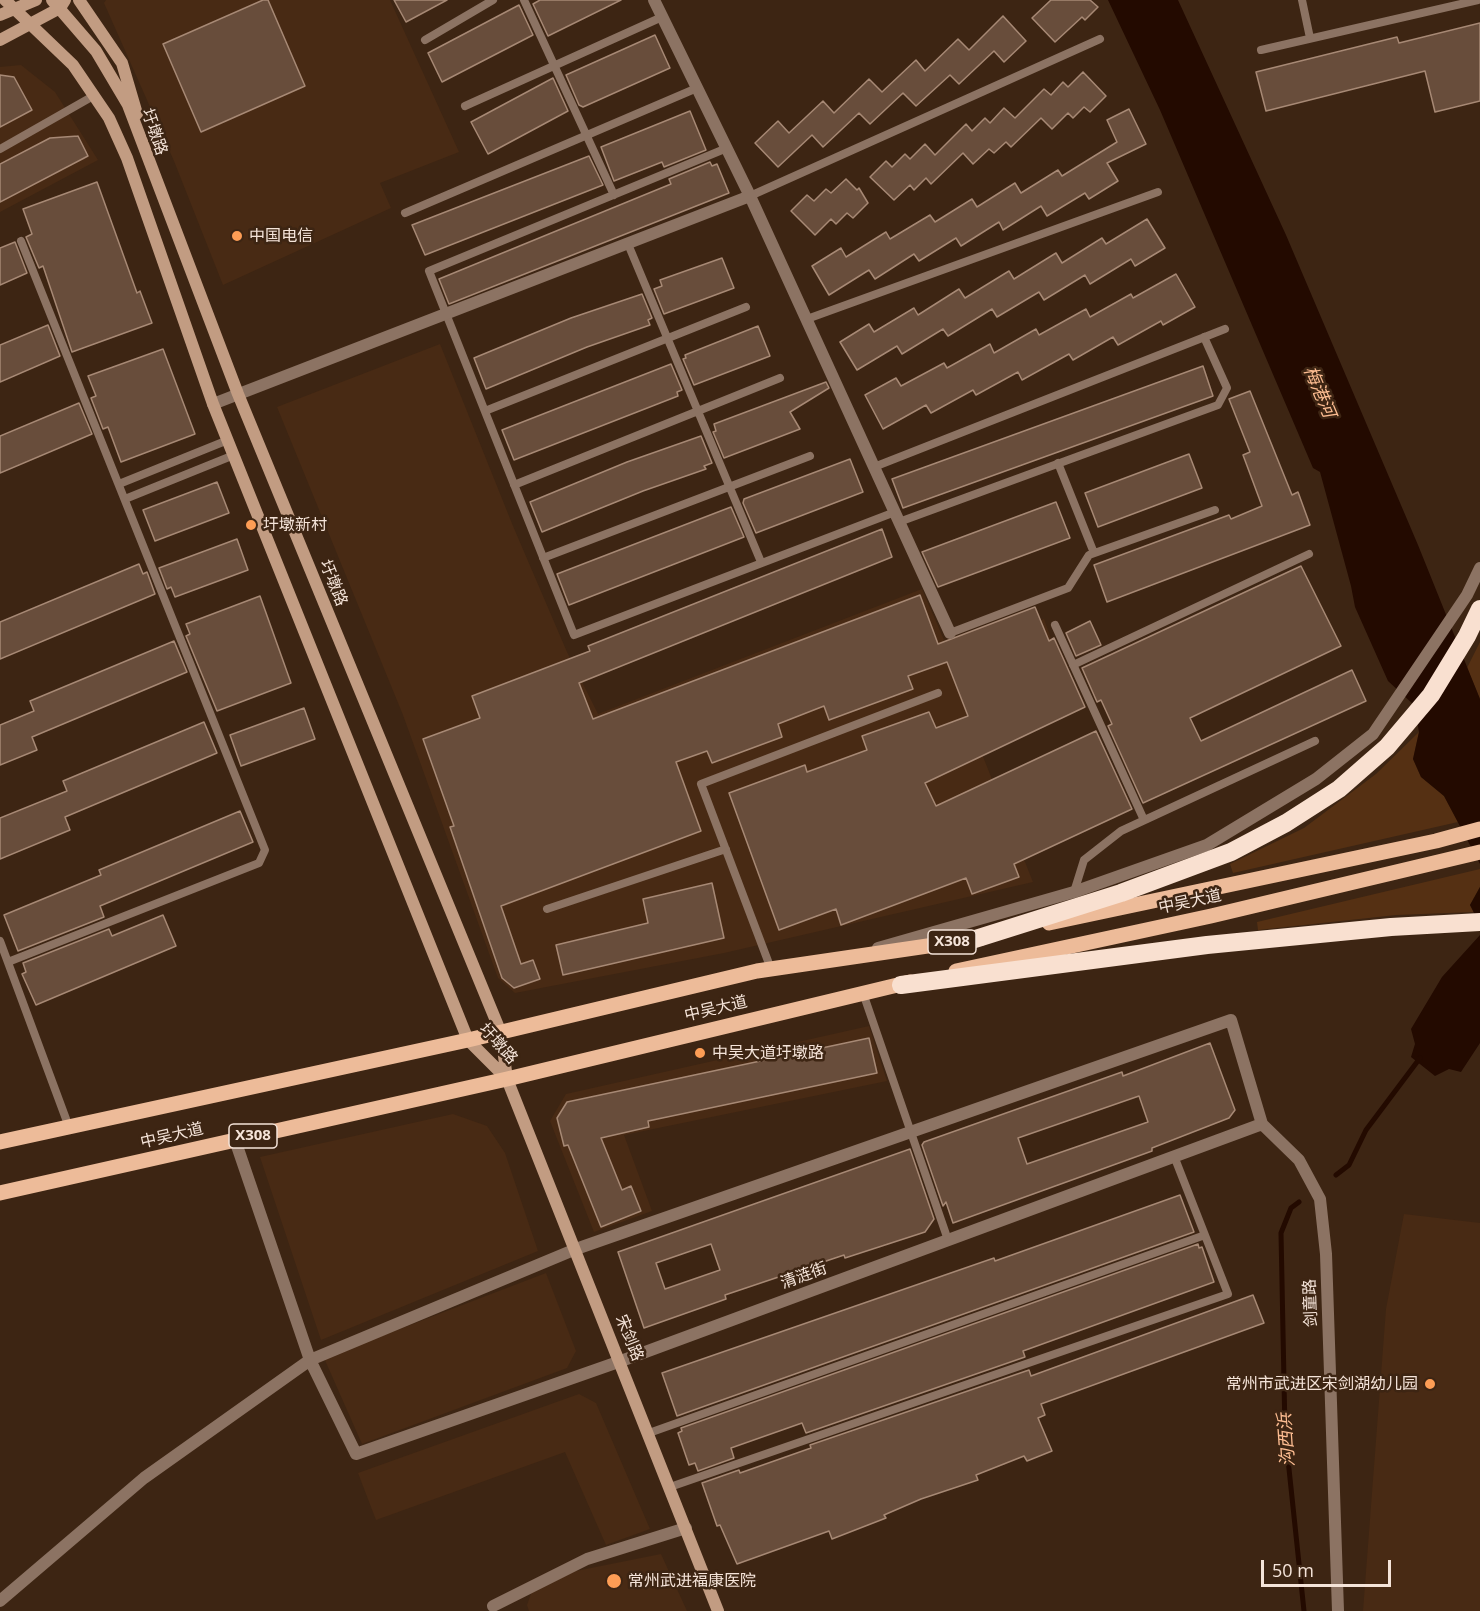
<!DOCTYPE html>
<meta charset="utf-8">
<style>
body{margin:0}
#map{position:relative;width:1480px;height:1611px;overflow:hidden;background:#3d2513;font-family:"Open Sans",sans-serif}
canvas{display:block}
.scale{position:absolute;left:1261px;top:1560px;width:130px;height:27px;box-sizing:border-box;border:3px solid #f5e4d9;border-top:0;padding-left:8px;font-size:18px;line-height:21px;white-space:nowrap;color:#f5e4d9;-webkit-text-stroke:4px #3d2513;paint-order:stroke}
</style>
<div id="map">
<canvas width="1480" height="1611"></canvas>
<div class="scale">50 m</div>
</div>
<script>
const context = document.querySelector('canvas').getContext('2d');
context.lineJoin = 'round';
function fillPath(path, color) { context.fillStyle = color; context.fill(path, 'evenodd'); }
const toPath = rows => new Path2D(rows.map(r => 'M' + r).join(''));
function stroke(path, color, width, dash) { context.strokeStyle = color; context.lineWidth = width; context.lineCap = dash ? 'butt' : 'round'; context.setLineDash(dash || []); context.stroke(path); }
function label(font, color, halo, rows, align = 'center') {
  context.font = font + ' "Open Sans","Noto Sans SC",sans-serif'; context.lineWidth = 5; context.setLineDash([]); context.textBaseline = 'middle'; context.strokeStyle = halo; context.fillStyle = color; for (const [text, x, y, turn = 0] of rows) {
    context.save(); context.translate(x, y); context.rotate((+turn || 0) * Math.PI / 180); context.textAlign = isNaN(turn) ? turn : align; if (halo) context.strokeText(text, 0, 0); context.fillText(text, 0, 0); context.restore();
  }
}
const built = toPath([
 [106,0,390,0,459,152,380,183,391,208,223,285,174,161,104,3],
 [21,65,55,92,98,160,0,212,0,67],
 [440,344,513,526,567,652,598,714,922,589,950,654,1044,619,1063,672,966,714,1033,882,724,953,515,993,498,978,403,715,277,407],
 [869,1026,887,1081,624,1135,652,1211,594,1232,550,1121,566,1094],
 [453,1114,487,1126,505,1153,538,1251,321,1340,260,1157],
 [1404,1214,1480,1223,1480,1611,1363,1611,1386,1309],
 [546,1273,576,1351,567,1368,362,1444,324,1358],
 [579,1394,596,1403,650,1529,606,1545,565,1452,376,1520,358,1473],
 [661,1554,687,1611,529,1611,527,1605,532,1591,576,1571]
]);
const green = toPath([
 [1480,642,1480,699,1467,668],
 [1419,732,1413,759,1421,777,1444,796,1458,822,1233,873,1230,864,1304,828,1376,774],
 [1480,869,1480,887,1470,905,1474,912,1396,915,1258,930,1257,922]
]);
const water = toPath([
 [1108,0,1178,0,1286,235,1418,545,1480,699,1480,864,1444,796,1421,777,1413,759,1419,732,1414,705,1388,681,1355,607,1351,586,1320,472,1313,468,1160,110],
 [1480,887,1480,925,1470,905],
 [1480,935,1480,1043,1461,1072,1449,1069,1435,1076,1411,1057,1415,1044,1411,1029,1442,977]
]);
const stream = toPath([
 [1336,1175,1349,1165,1366,1130,1420,1058],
 [1299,1202,1291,1208,1281,1233,1285,1431,1304,1611]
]);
const building = toPath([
 [263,0,268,0,305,86,201,132,163,44,263,0],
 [394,0,447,0,406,22,394,0],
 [540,0,621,0,548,36,533,4,540,0],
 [1051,0,1090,0,1098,7,1085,20,1082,17,1055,42,1032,18,1051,0],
 [519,5,533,35,442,82,428,53,519,5],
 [1003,16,1026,41,1004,62,994,51,959,84,950,75,916,106,903,93,870,124,859,113,823,147,812,135,778,167,755,143,778,121,789,133,823,101,834,113,869,79,882,92,916,60,925,71,958,39,969,50,1003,16],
 [1480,23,1480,101,1435,112,1425,71,1266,111,1256,72,1397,37,1399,43,1480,23],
 [655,35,670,68,583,107,579,105,566,75,655,35],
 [1083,72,1106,96,1090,112,1084,107,1073,118,1068,113,1052,129,1041,118,1011,147,1006,142,994,153,989,149,973,164,963,153,931,184,926,178,914,190,910,185,894,200,870,177,886,161,892,167,905,154,910,159,925,144,935,155,966,124,972,131,985,118,990,123,1004,108,1015,118,1044,89,1051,95,1063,82,1068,87,1083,72],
 [0,75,14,77,32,110,0,127,0,75],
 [553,78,568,111,488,154,471,122,553,78],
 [1129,109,1146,144,1107,163,1118,181,1089,199,1085,193,1047,216,1041,206,1003,230,999,222,961,246,956,238,919,261,914,254,875,279,869,270,829,295,812,266,841,248,846,257,886,232,890,239,930,215,935,222,972,199,977,207,1015,183,1021,193,1058,170,1062,176,1117,142,1107,120,1129,109],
 [690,111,706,150,664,167,662,162,614,181,601,147,690,111],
 [78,136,88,156,0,202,0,164,50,138,78,136],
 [589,156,603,185,425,255,412,225,589,156],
 [710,162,712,166,717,164,729,193,449,304,439,279,671,184,669,179,710,162],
 [846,179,857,190,859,188,868,203,853,218,847,213,836,224,831,219,815,235,791,211,807,195,814,201,826,189,831,193,846,179],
 [97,182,137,293,140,291,152,323,72,352,43,266,39,268,26,237,32,234,23,209,97,182],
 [1147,219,1165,248,1135,266,1131,259,1090,284,1085,275,1044,300,1039,292,997,317,992,309,948,336,943,329,902,354,897,346,857,370,840,342,869,324,874,332,914,308,918,315,959,289,965,298,1009,271,1014,279,1056,253,1062,263,1102,238,1106,244,1147,219],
 [15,242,27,273,0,285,0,248,15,242],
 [722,258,734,288,664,314,654,289,662,286,660,280,722,258],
 [1176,274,1195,307,1163,325,1161,321,1118,345,1113,337,1073,360,1069,354,1022,380,1018,372,976,395,973,390,931,413,926,405,883,429,865,395,896,378,901,386,944,363,947,368,990,344,994,353,1036,329,1039,335,1086,309,1090,317,1131,294,1133,298,1176,274],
 [642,294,652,318,648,320,650,325,587,347,486,389,474,358,571,318,642,294],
 [48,325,60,356,0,382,0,345,48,325],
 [758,326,770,356,694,385,683,359,686,358,685,355,758,326],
 [163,349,195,434,121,462,108,427,103,429,91,398,96,396,88,376,163,349],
 [671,364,682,390,677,392,678,396,514,460,502,430,671,364],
 [1203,366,1213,396,903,508,892,479,1203,366],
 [826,382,829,388,790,412,800,429,724,458,713,432,716,431,714,424,826,382],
 [1250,391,1292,495,1298,492,1310,525,1107,602,1094,565,1229,515,1231,519,1262,506,1243,455,1250,452,1229,399,1250,391],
 [79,403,92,434,0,473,0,436,79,403],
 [701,436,712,463,704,466,706,469,643,491,542,532,530,502,627,462,701,436],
 [1189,454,1202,488,1098,527,1085,493,1189,454],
 [850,459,863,492,756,533,743,503,744,499,850,459],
 [217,482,229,513,155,541,143,510,217,482],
 [1056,502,1070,538,938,587,922,552,1056,502],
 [731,507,744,537,569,605,557,574,731,507],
 [882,529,892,557,579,683,593,719,920,595,938,644,1035,607,1049,641,1054,638,1085,707,925,783,936,806,1096,731,1132,809,1014,864,1019,877,972,894,966,878,841,925,836,909,779,930,729,793,805,765,807,772,867,750,862,736,929,712,936,728,968,716,947,662,908,676,913,689,829,720,824,706,778,724,782,737,712,763,707,751,676,762,701,831,501,906,521,964,533,960,540,979,514,988,502,978,450,827,454,826,423,739,480,718,472,696,590,651,588,646,882,529],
 [237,539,248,570,175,597,171,587,167,589,159,568,237,539],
 [139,564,143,574,147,572,155,594,0,659,0,622,139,564],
 [1301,566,1341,646,1190,718,1201,741,1352,670,1366,701,1143,803,1108,726,1112,724,1101,700,1097,702,1082,668,1301,566],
 [260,596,291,683,217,711,186,636,190,634,186,624,260,596],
 [1090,621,1101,645,1076,656,1066,633,1090,621],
 [174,641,187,672,32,737,37,750,0,765,0,725,34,711,30,701,174,641],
 [304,708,315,739,241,766,230,735,304,708],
 [204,722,217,753,65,817,70,830,0,859,0,818,67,791,63,781,204,722],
 [240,811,253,842,100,906,104,917,18,951,4,915,101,875,99,870,240,811],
 [712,883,724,938,563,975,556,945,648,923,643,899,712,883],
 [163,915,176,946,36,1005,22,974,26,972,23,963,109,929,112,936,163,915],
 [869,1038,877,1073,648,1121,649,1127,601,1138,622,1190,631,1186,641,1211,601,1227,568,1145,564,1146,557,1118,567,1102,869,1038],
 [1210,1043,1235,1110,1229,1118,1152,1148,1152,1151,953,1223,946,1202,943,1206,922,1145,924,1142,1122,1072,1123,1076,1210,1043],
 [1139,1096,1148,1122,1027,1164,1018,1138,1139,1096],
 [910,1149,934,1219,925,1232,845,1258,844,1255,725,1295,726,1299,644,1328,618,1252,910,1149],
 [711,1244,720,1270,665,1289,656,1263,711,1244],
 [1180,1195,1194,1232,677,1416,662,1373,994,1258,995,1261,1180,1195],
 [1198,1244,1199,1248,1202,1247,1214,1282,1023,1351,1025,1357,806,1433,802,1423,731,1448,734,1458,698,1471,695,1463,689,1465,678,1433,682,1431,681,1428,1198,1244],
 [1253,1295,1264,1323,1041,1404,1045,1415,1038,1418,1052,1451,1027,1461,1024,1456,976,1475,978,1480,921,1499,884,1515,886,1518,832,1539,829,1531,737,1564,720,1525,717,1526,702,1483,739,1470,740,1473,811,1448,810,1445,1029,1370,1031,1376,1253,1295]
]);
const lane = toPath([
 [524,0,614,195],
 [1302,0,1310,38],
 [425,40,493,0],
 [1261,50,1478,0],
 [465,106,662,17],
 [727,148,429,271,574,635,895,512],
 [0,149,95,95],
 [750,196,1100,39],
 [405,213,697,88],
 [628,244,761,562],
 [807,319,1158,192],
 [485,411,746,307],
 [1058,463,1094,553],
 [874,467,1225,329],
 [119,484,228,440],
 [514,485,780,378],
 [125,499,234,455],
 [899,522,1218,405,1227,388,1204,337],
 [543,558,810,456],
 [1055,625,1144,820],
 [950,633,1068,588,1089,555,1215,510],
 [1073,665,1309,554],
 [1074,892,1084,860,1121,831,1315,741],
 [547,909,726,849],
 [0,941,69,1127],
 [8,962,259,863,265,850,21,241],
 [771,969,701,784,938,693],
 [863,993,948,1240],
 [649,1433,1205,1235],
 [670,1487,1228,1294,1174,1156]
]);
const street = toPath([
 [654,0,750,196,950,633],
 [213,404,750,196],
 [878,948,1074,892,1207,845,1316,779,1373,734,1467,595,1480,568],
 [235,1140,310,1360,356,1454,621,1361,1262,1124],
 [0,1601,144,1478,310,1360,576,1249,1231,1020,1262,1124,1299,1160,1320,1199,1326,1254,1338,1611],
 [493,1606,587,1559,686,1528]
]);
const secondary = toPath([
 [5,0,73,65,109,118,127,158,213,404,468,1040,507,1079],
 [52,0,96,51,128,105,238,394,501,1033,507,1079,718,1611],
 [79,0,122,63,137,114],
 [0,15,36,0],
 [0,40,60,8,65,0]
]);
const primary = toPath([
 [1049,923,1436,841,1480,829],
 [956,971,1211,916,1480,852],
 [0,1142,468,1040,757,971,982,938],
 [0,1193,507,1079,910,982]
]);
const highway = toPath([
 [972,940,1121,893,1231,852,1286,823,1339,789,1387,747,1431,695,1467,636,1480,609],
 [901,985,1207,945,1391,927,1480,922]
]);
const markers = [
 [237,236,6,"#fd9d55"],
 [251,525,6,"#fd9d55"],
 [700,1053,6,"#fd9d55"],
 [1430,1384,6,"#fd9d55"],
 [614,1581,8,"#fd9d55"]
];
const shields = [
 [952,942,48],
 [253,1136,48]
];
const shieldNames = [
 ["X308",952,942],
 ["X308",253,1136]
];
const streetNames = [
 ["圩墩路",154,132,71],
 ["圩墩路",333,583,68],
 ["中吴大道",1190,902,-12],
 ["中吴大道",716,1009,-13],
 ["圩墩路",498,1044,48],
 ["中吴大道",172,1136,-13],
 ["清涟街",804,1276,-20],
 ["剑童路",1311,1303,-92],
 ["宋剑路",629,1338,68]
];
const poiNames = [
 ["中国电信",249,236],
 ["圩墩新村",263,525],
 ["中吴大道圩墩路",712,1053],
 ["常州市武进区宋剑湖幼儿园",1418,1384,"right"],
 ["常州武进福康医院",628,1581]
];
const waterNames = [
 ["梅港河",1319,392,67],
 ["沟西浜",1287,1440,-94]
];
fillPath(built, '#482a14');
fillPath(green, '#553013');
fillPath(water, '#230a00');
stroke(stream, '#230a00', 5);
fillPath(building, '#684d3b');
stroke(building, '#a78975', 1.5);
stroke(lane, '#8c7363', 8);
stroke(street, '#8c7363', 12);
stroke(secondary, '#c29c82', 12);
stroke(primary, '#edbb99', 15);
stroke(highway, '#f9e0d0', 18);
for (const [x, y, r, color] of markers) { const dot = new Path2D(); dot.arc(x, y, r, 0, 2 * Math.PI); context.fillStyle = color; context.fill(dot); stroke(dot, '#3d2513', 2); }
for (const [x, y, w] of shields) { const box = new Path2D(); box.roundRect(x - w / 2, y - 12, w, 24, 4.5); context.fillStyle = '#3d2513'; context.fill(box); stroke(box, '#f5e4d9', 1.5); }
label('bold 15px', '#f5e4d9', null, shieldNames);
label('16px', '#f5e4d9', '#3d2513', streetNames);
label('16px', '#f5e4d9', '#3d2513', poiNames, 'left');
label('italic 18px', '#fcbc91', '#3d2513', waterNames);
</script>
